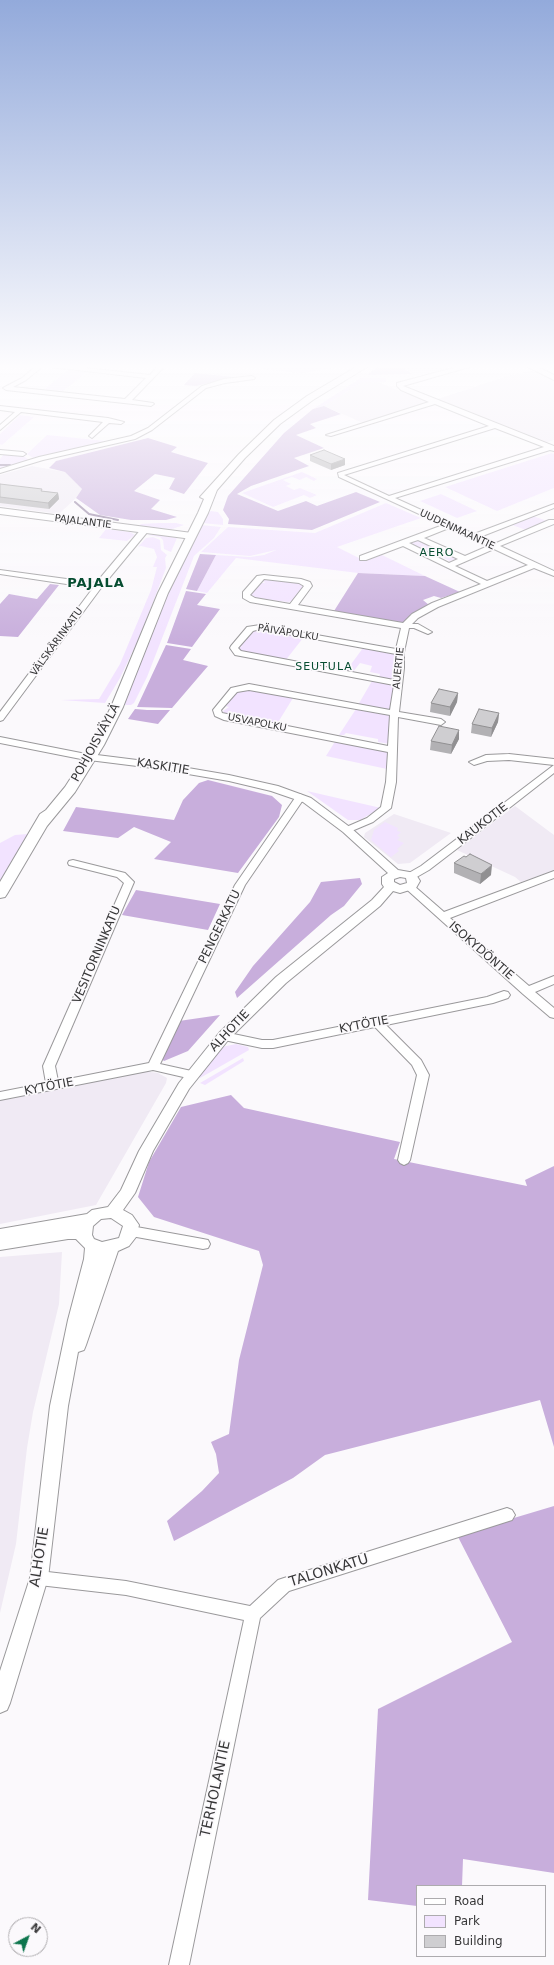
<!DOCTYPE html>
<meta charset="utf-8">
<style>
body{margin:0}
#map{position:relative;width:554px;height:1965px;overflow:hidden;background:#fbf9fc;font-family:"DejaVu Sans",sans-serif}
canvas{display:block}
.legend{position:absolute;left:416px;top:1885px;width:130px;height:72px;box-sizing:border-box;background:#fbf9fc;border:1px solid #adabae;margin:0;padding:5px 7px;list-style:none;font-size:12px;color:#373738}
.legend li{display:flex;align-items:center;gap:8px;height:20px}
.legend b{width:20px;border:1px solid #adabae}
.north{position:absolute;left:8px;top:1917px;width:40px;height:40px;box-sizing:border-box;background:#fbf9fc;border:1px solid #adabae;border-radius:50%;rotate:41deg;font-size:11px;font-weight:700;line-height:16px;text-align:center;color:#373738}
.north::after{content:'';display:block;margin:auto;width:14px;height:18px;background:#0d754d;clip-path:polygon(50% 0,100% 100%,50% 72%,0 100%)}
</style>
<div id="map">
<canvas width="554" height="1965"></canvas>
<ul class="legend">
<li><b style="height:5px;background:#fff"></b>Road</li>
<li><b style="height:11px;background:#f2e3ff"></b>Park</li>
<li><b style="height:11px;background:#cfced1"></b>Building</li>
</ul>
<div class="north">N</div>
</div>
<script>
const context = document.querySelector('canvas').getContext('2d');
context.lineJoin = 'round';
function fillPath(path, color) { context.fillStyle = color; context.fill(path, 'evenodd'); }
const toPath = rows => new Path2D(rows.map(r => 'M' + r).join(''));
function stroke(path, color, width, dash) { context.strokeStyle = color; context.lineWidth = width; context.lineCap = dash ? 'butt' : 'round'; context.setLineDash(dash || []); context.stroke(path); }
function label(font, color, halo, rows, align = 'center') {
  context.font = font + ' "DejaVu Sans",sans-serif'; context.lineWidth = 3.5; context.setLineDash([]); context.textBaseline = 'middle'; context.strokeStyle = halo; context.fillStyle = color; for (const [text, x, y, turn = 0] of rows) {
    context.save(); context.translate(x, y); context.rotate((+turn || 0) * Math.PI / 180); context.textAlign = isNaN(turn) ? turn : align; if (halo) context.strokeText(text, 0, 0); context.fillText(text, 0, 0); context.restore();
  }
}
const built = toPath([
 [402,367,450,367,426,374,412,374],
 [533,371,554,380,554,440,545,443,435,400,511,375],
 [377,382,429,402,363,423,324,406,361,383],
 [32,466,65,472,82,489,76,498,59,514,0,506,0,475],
 [515,806,554,835,554,870,521,882,515,877,457,850],
 [394,814,451,833,410,863,398,864,364,837,365,833],
 [143,1071,158,1073,167,1078,166,1083,96,1205,0,1224,0,1099],
 [62,1252,59,1304,33,1412,27,1448,16,1544,0,1613,0,1257]
]);
const green = toPath([
 [264,367,338,367,302,373,263,369],
 [68,370,87,372,63,391,45,389],
 [361,378,386,378,386,382,361,383,324,406,313,409],
 [20,415,34,417,2,445,0,444,0,434],
 [47,435,106,441,33,458,27,454],
 [5,453,22,455,29,460,0,469,0,459],
 [552,453,554,454,554,488,497,511,445,487],
 [302,472,317,479,314,481,306,477,300,480,292,477,283,480,291,484,286,486,294,490,300,488,317,495,310,498,304,495,273,507,242,493],
 [441,494,477,511,457,518,420,501],
 [386,503,421,518,337,547,363,560,382,555,425,576,358,573,236,558,207,593,197,591,216,555,250,557,264,555,276,550,250,556,201,552,228,527,315,533],
 [211,511,218,512,223,519,223,525,202,523,205,516],
 [533,516,547,521,526,530,512,525],
 [159,523,176,523,184,525,172,529,138,527,141,524],
 [201,525,221,527,214,538,194,556,147,677,134,703,131,705,124,705,133,676,168,591],
 [106,529,130,532,135,535,127,541,99,538],
 [154,534,177,538,171,552,164,549,163,540,160,537,147,535],
 [153,537,160,540,161,550,167,555,165,558,166,568,141,634,120,678,105,703,61,700,99,699,120,664,151,590,157,567,153,567,157,557,154,549,141,546,138,547,146,538],
 [419,540,458,558,450,561,410,543],
 [268,578,299,583,303,587,292,601,288,602,254,598,249,596,249,592,259,582,264,583,265,582,261,581],
 [257,630,303,638,285,661,238,650,238,647,243,647,238,646,252,631],
 [363,648,397,654,394,680,379,677,380,674,370,672,372,666,360,663,353,672,346,671],
 [372,681,393,684,393,709,389,711,358,705],
 [243,690,249,690,293,698,277,724,225,714,223,711,229,707,225,706,235,693],
 [356,709,392,715,390,744,378,742,378,739,346,733,344,735,339,735],
 [336,740,390,751,387,769,326,756],
 [307,791,381,808,360,820,348,820],
 [385,822,398,828,397,831,401,832,397,836,400,837,397,840,404,843,397,849,399,851,391,857,371,840,374,830],
 [28,834,0,881,0,843,15,835],
 [236,1044,248,1047,249,1050,200,1078,199,1077,222,1047],
 [243,1058,244,1061,205,1085,200,1083]
]);
const forest = toPath([
 [378,367,402,367,412,374,367,375],
 [195,373,234,377,196,386,184,385],
 [324,406,341,414,310,424,316,428,296,435,324,448,294,458,309,466,251,486,237,494,278,511,306,501,317,506,356,492,380,502,312,530,228,524,229,519,223,510,228,496,284,433,313,409],
 [148,438,177,447,171,452,208,463,184,494,169,489,175,478,155,474,134,491,160,500,151,509,177,517,166,520,131,520,100,515,76,498,82,489,65,472,49,468,56,461],
 [200,554,216,555,197,591,186,589],
 [358,573,425,576,460,592,441,598,434,596,423,600,429,605,411,614,404,623,334,611],
 [50,584,59,585,18,637,0,636,0,604,9,594,37,599],
 [186,591,206,594,197,605,220,609,192,647,167,643],
 [166,645,191,649,183,660,208,666,172,708,137,707],
 [135,709,147,710,170,710,158,724,128,719],
 [208,780,272,796,282,805,279,817,238,873,154,859,171,842,134,827,118,838,63,831,76,807,174,820,183,800,199,783],
 [360,878,362,884,344,906,331,915,237,998,235,992,253,966,310,902,321,882],
 [136,890,220,904,208,930,122,915],
 [220,1015,188,1051,164,1061,161,1058,179,1021],
 [231,1095,244,1108,400,1142,394,1159,527,1186,525,1180,554,1166,554,1447,540,1400,325,1455,293,1478,174,1541,167,1521,202,1491,219,1473,216,1454,211,1442,229,1434,239,1360,263,1265,259,1251,154,1217,138,1197,149,1162,181,1107],
 [554,1506,554,1873,463,1859,462,1886,417,1886,417,1906,368,1900,378,1709,512,1642,457,1535]
]);
const stream = toPath([
 [0,465,10,465],
 [75,502,89,514,118,520]
]);
const minor = toPath([
 [35,367,42,367,26,380,13,387,125,399,146,378,51,367,76,367,150,375,157,367,164,367,132,400,153,403,154,404,151,406,6,390,3,388,22,378,35,367],
 [457,367,469,367,403,386,554,446,554,451,550,450,395,498,474,534,554,504,554,508,480,537,494,544,549,520,554,520,554,524,500,546,554,571,554,576,534,568,438,607,418,618,412,624,418,624,432,632,428,634,414,628,409,628,404,652,404,668,399,712,441,719,445,722,441,725,398,717,396,782,391,808,373,822,347,833,342,830,344,828,367,818,381,807,386,782,388,752,224,720,215,716,213,710,231,688,249,684,390,710,394,685,235,655,230,648,231,646,247,627,260,625,396,649,401,628,250,602,243,598,243,592,257,576,264,575,301,579,310,582,312,586,298,605,403,623,412,614,432,603,481,584,403,546,366,560,360,560,360,556,443,525,339,477,338,473,489,426,435,404,331,436,326,435,429,402,401,390,397,386,397,383,457,367],
 [495,428,544,447,389,496,344,475,495,428],
 [449,528,488,546,465,556,424,538,449,528],
 [418,540,458,559,449,563,409,543,418,540],
 [494,549,528,565,487,581,455,566,494,549],
 [264,579,299,583,304,586,290,604,255,598,250,595,264,579],
 [260,629,396,654,394,680,241,651,238,648,253,631,260,629],
 [249,690,390,715,388,746,222,713,221,710,237,692,249,690],
 [252,376,255,378,254,379,225,383,206,388,152,430,135,439,43,460,0,473,0,469,39,457,131,436,148,428,202,386,224,379,252,376],
 [0,406,108,418,124,422,121,424,109,423,92,438,89,436,103,422,21,412,0,430,0,425,15,412,0,410,0,406],
 [0,450,23,452,26,454,23,456,0,454,0,450],
 [142,528,149,530,101,588,3,720,0,721,0,712,93,588,0,574,0,570,96,583,142,528],
 [509,754,554,759,554,765,509,760,487,761,474,765,469,762,486,755,509,754],
 [554,765,554,773,476,834,429,870,415,878,407,878,406,876,407,874,421,866,554,765],
 [300,794,305,797,245,885,160,1064,196,1072,198,1075,196,1078,192,1079,153,1070,0,1100,0,1092,46,1083,43,1066,124,883,117,877,69,865,68,863,69,861,73,860,125,873,134,882,55,1066,58,1081,149,1063,235,885,297,795,300,794],
 [554,871,554,878,450,918,529,986,554,976,554,984,535,992,554,1008,554,1018,550,1017,523,994,404,887,405,885,413,885,444,912,554,871],
 [504,991,508,992,510,995,508,998,493,1003,386,1025,421,1060,429,1075,410,1160,408,1163,404,1165,400,1163,398,1160,417,1075,412,1065,375,1027,273,1048,262,1048,224,1040,218,1036,224,1032,262,1040,273,1040,487,997,504,991],
 [131,1226,203,1239,208,1240,210,1244,208,1248,203,1249,131,1236,126,1235,124,1231,126,1227,131,1226],
 [507,1508,512,1510,515,1515,512,1520,289,1591,260,1618,189,1965,169,1965,244,1620,126,1595,39,1585,33,1583,31,1578,33,1573,39,1571,126,1581,250,1606,278,1580,284,1578,507,1508]
]);
const tertiary = toPath([
 [528,367,538,367,554,375,554,380,528,367],
 [0,508,192,533,196,536,192,539,0,514,0,508],
 [0,737,81,753,153,762,229,775,278,786,311,798,351,828,398,870,415,873,420,881,416,888,400,893,393,891,380,906,286,983,229,1039,189,1089,153,1151,135,1193,123,1210,132,1215,139,1225,136,1237,129,1246,118,1251,86,1345,84,1350,78,1352,68,1406,48,1578,10,1703,7,1710,0,1713,0,1671,30,1578,50,1406,68,1320,84,1259,85,1248,76,1239,68,1239,0,1250,0,1229,87,1214,92,1210,108,1207,121,1190,139,1151,179,1083,219,1033,276,977,372,900,384,887,382,884,382,877,388,873,343,832,303,802,271,791,229,781,153,768,81,759,0,743,0,737],
 [400,877,406,878,407,883,400,885,394,882,394,879,400,877],
 [111,1218,123,1226,119,1238,102,1242,94,1239,92,1235,93,1226,101,1219,111,1218]
]);
const secondary = toPath([
 [356,367,367,367,313,400,280,424,245,458,217,490,208,513,168,593,123,707,104,745,75,792,47,826,7,894,5,897,0,898,0,882,40,814,46,810,65,787,92,745,111,707,158,593,198,513,204,499,200,497,239,454,274,420,307,396,356,367]
]);
const wall = toPath([
 [310,455,345,465,331,470,310,461],
 [0,484,43,491,58,493,59,499,49,509,0,503],
 [458,693,457,702,450,716,430,712,431,703],
 [499,713,498,722,491,737,471,733,472,724],
 [459,739,451,754,430,750,431,741],
 [454,863,491,875,480,884,454,873]
]);
const shadedWall = toPath([
 [345,459,345,465,331,470,331,464],
 [58,493,59,499,49,509,48,503],
 [458,693,457,702,450,716,450,707],
 [499,713,498,722,491,737,492,728],
 [459,730,459,739,451,754,452,745],
 [492,865,491,875,480,884,481,874]
]);
const building = toPath([
 [324,450,345,459,331,464,310,455,324,450],
 [0,484,42,489,41,491,58,493,48,503,0,497,0,484],
 [439,689,458,693,450,707,431,703,439,689],
 [479,709,499,713,492,728,472,724,479,709],
 [439,726,459,730,452,745,431,741,439,726],
 [470,854,492,865,481,874,454,863,464,856,466,857,470,854]
]);
const farStreetnames = [
 ["PAJALANTIE",83,522,7],
 ["UUDENMAANTIE",457,530,25],
 ["PÄIVÄPOLKU",288,633,9],
 ["VÄLSKÄRINKATU",57,642,-54],
 ["AUERTIE",399,668,-84],
 ["USVAPOLKU",257,723,11]
];
const farNeighbourhoodnames = [
 ["AERO",437,553],
 ["SEUTULA",324,667]
];
const streetNames = [
 ["POHJOISVÄYLÄ",96,743,-61],
 ["KASKITIE",163,767,9],
 ["KAUKOTIE",483,824,-38],
 ["PENGERKATU",220,927,-64],
 ["ISOKYDÖNTIE",481,951,41],
 ["VESITORNINKATU",97,955,-67],
 ["KYTÖTIE",364,1025,-11],
 ["ALHOTIE",230,1031,-47],
 ["KYTÖTIE",49,1087,-11]
];
const farDistrictnames = [
 ["PAJALA",96,584]
];
const nearStreetnames = [
 ["ALHOTIE",40,1557,-81],
 ["TALONKATU",329,1571,-17],
 ["TERHOLANTIE",216,1789,-78]
];
fillPath(built, '#f0eaf4');
fillPath(green, '#f2e3ff');
fillPath(forest, '#c8aedc');
stroke(stream, '#8f7d9d', 2);
stroke(minor, '#9a999b', 2);
stroke(tertiary, '#9a999b', 2);
stroke(secondary, '#9a999b', 2);
fillPath(minor, '#fff');
fillPath(tertiary, '#fff');
fillPath(secondary, '#fff');
fillPath(wall, '#b2b1b4');
fillPath(shadedWall, '#919092');
fillPath(building, '#cfced1');
stroke(building, '#919092', 1);
const sky = context.createLinearGradient(0, 0, 0, 643);
sky.addColorStop(0, '#93aadb');
sky.addColorStop(0.57, '#fdfcfe');
sky.addColorStop(1, '#fdfcfe00');
context.fillStyle = sky;
context.fillRect(0, 0, 554, 643);
label('10px', '#373738', '#fbf9fc', farStreetnames);
context.letterSpacing = '1px';
label('11px', '#074d31', '#fbf9fc', farNeighbourhoodnames);
context.letterSpacing = '0px';
label('12px', '#373738', '#fbf9fc', streetNames);
context.letterSpacing = '1px';
label('bold 13px', '#074d31', '#fbf9fc', farDistrictnames);
context.letterSpacing = '0px';
label('14px', '#373738', '#fbf9fc', nearStreetnames);
</script>
